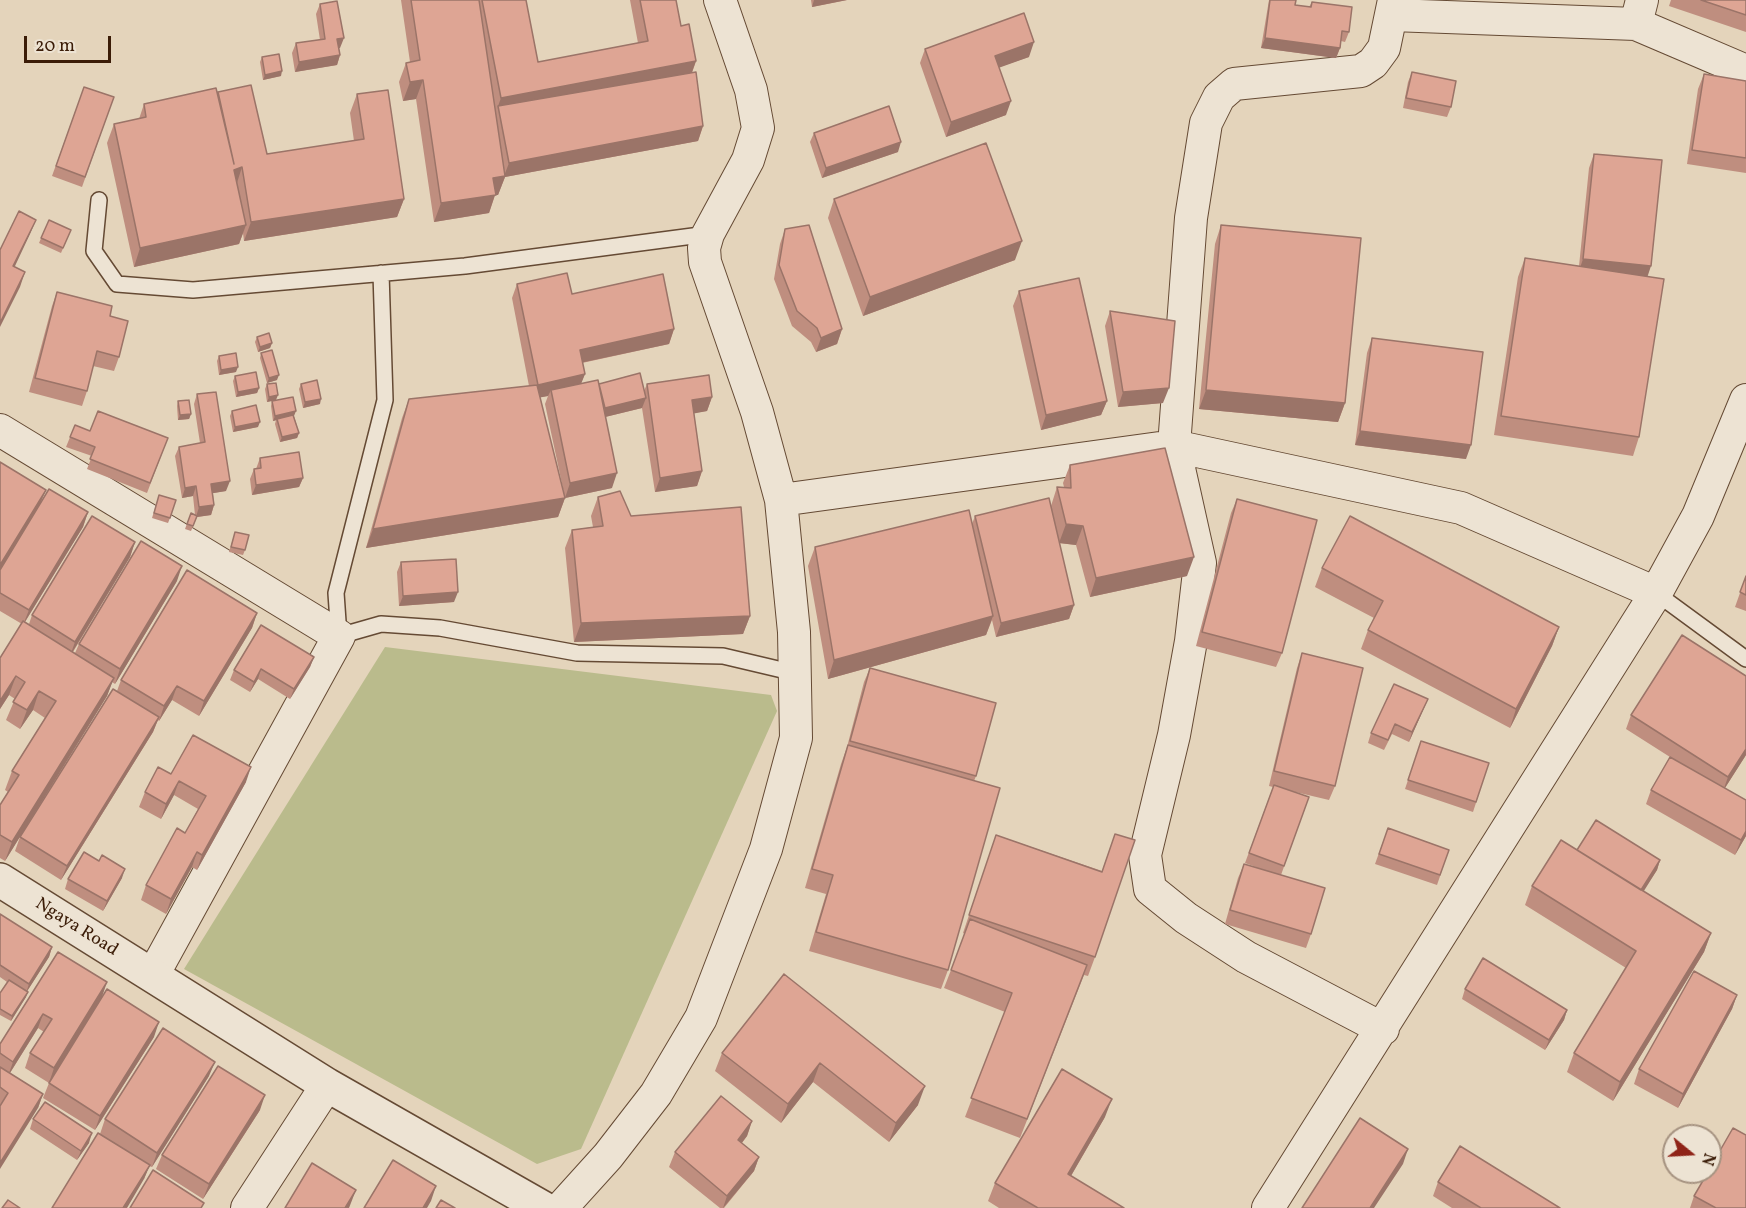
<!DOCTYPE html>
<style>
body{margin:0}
#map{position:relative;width:1746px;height:1208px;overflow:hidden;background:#e4d4bb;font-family:Vollkorn,serif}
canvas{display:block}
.north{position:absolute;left:1662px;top:1124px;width:60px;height:60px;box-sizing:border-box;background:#ede3d3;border:2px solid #a69381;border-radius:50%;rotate:108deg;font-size:16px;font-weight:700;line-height:24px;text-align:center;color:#3b1c07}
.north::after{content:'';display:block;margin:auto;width:21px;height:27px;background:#8f2418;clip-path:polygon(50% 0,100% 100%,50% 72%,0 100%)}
.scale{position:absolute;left:24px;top:36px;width:87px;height:27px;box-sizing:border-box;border:3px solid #3b1c07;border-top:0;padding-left:8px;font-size:18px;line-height:21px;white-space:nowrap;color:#3b1c07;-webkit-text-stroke:4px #ede3d3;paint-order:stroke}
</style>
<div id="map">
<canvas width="1746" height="1208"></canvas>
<div class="north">N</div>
<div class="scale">20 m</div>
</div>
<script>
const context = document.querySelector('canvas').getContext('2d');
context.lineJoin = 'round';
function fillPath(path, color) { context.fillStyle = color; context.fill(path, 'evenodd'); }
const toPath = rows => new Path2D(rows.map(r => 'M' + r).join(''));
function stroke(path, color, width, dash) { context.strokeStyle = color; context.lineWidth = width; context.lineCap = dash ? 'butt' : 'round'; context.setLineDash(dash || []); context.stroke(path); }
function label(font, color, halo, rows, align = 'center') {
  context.font = font + ' Vollkorn,serif'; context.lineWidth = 5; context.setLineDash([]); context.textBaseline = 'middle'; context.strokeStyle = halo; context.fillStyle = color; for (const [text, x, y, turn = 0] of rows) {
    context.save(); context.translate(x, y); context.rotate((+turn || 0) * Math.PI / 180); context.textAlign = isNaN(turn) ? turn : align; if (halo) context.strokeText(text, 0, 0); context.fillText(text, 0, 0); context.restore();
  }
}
const green = toPath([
 [385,647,771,695,777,711,581,1149,537,1164,184,969]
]);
const service = toPath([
 [99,200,94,251,117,284,193,290,465,266,708,234],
 [381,273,385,400,336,593,339,636,381,624,440,628,577,653,723,656,795,673],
 [1656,593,1746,659]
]);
const minor = toPath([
 [1392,15,1636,24,1642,0],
 [1636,24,1746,71],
 [0,430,339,636,153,975],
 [781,500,1174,446,1461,508,1656,593],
 [1383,1029,1246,957,1186,918,1150,889,1145,855,1174,735,1191,641,1200,563,1174,446,1191,218,1206,123,1219,97,1234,84,1361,71,1373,63,1384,48,1394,0],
 [247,1208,327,1085],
 [561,1208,608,1156,656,1094,701,1018,766,849,796,738,794,632,781,500,757,412,705,262,704,248,708,234,748,160,758,128,751,90,720,0],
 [1268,1208,1656,593,1698,516,1746,400]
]);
const tertiary = toPath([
 [0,880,327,1085,543,1208]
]);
const wall = toPath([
 [401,0,526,0,538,62,638,43,630,0,676,0,681,26,696,61,692,73,703,126,698,141,505,177,498,195,495,195,489,213,434,222,416,99,403,101,399,82,406,63,410,62],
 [811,0,847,0,812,7],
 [1269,0,1296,0,1295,5,1309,7,1312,2,1349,32,1345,42,1341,41,1340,48,1336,58,1261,48],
 [1671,0,1746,0,1746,32,1669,6],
 [320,4,340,48,339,48,340,55,337,65,295,72,292,53,296,43,320,40,316,14],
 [925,49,1029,57,999,67,1006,115,946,137,920,63],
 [262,57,281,76,263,80,260,62],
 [1412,72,1451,107,1447,117,1403,108,1408,82],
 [1704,74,1746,81,1746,173,1687,164,1698,89],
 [84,87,114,97,82,187,52,176],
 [218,92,267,154,354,141,350,113,357,94,404,199,397,217,244,241,243,233,239,244,134,267,107,143,114,124,139,119,144,104,217,94],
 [814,133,898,152,822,178,810,142],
 [1594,154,1647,277,1639,437,1633,456,1494,435,1518,277,1525,258,1579,266,1589,168],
 [834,199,1015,260,863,316,828,218],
 [49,220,71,230,61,253,39,243],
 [1221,225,1345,403,1338,422,1199,409,1215,244],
 [785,229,842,329,837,344,816,352,811,342,792,326,774,279,780,244],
 [517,284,572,294,674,329,669,344,582,363,585,374,581,383,599,384,644,391,647,384,712,397,707,411,694,413,702,471,697,486,655,492,642,408,605,417,612,488,565,498,545,404,548,396,540,397,565,498,558,517,366,548,402,418,409,399,529,386,512,298],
 [1019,291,1107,401,1101,415,1041,430,1013,306],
 [57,292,110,316,119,357,114,371,93,366,87,391,82,406,29,392,52,306],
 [1110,311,1163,403,1118,407,1105,326],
 [257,337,272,343,270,348,258,352,255,342],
 [1372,338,1466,459,1355,445,1367,353],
 [261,353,277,380,267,383,260,358],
 [219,356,236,372,219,375,217,361],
 [235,376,259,388,257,393,236,397,233,381],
 [267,384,276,400,267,402,265,389],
 [301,384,320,404,303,408,299,389],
 [197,394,226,491,213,493,214,505,211,515,197,517,191,531,185,529,191,513,195,515,193,496,182,498,175,456,179,447,200,443,194,404],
 [178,401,191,414,189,419,178,420,177,406],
 [272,401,294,416,299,433,297,438,280,442,275,424,276,420,273,421,271,406],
 [232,411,258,427,233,432,230,416],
 [75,425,90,431,168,438,147,493,87,469,92,456,66,447],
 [260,458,303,478,299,487,252,495,250,479,254,469,256,469],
 [0,462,41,503,88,512,83,527,25,622,29,624,32,615,135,542,130,557,73,652,75,653,79,644,177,581,115,684,112,682,107,696,5,861,0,858,0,805,8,792,5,790,12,771,45,718,33,710,20,729,6,720,15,699,9,695,0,709,0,658,22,624,0,611],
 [1070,465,1187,576,1090,597,1076,545,1059,543,1074,605,1069,619,996,637,992,620,986,635,828,679,808,566,815,547,972,524,975,516,1051,506,1057,487,1064,487,1063,483],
 [159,495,170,518,168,523,152,518],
 [598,497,631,516,750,616,743,634,574,642,565,548,572,530,593,527,591,516],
 [1237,499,1282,653,1276,667,1196,646,1231,513],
 [235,532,245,550,243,555,229,552],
 [401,562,454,602,399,606,397,572],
 [1322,568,1559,627,1552,646,1510,728,1361,649,1368,630,1374,618,1315,587],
 [1746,576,1746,611,1735,607],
 [257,613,252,628,199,716,172,700,159,721,158,720,153,732,61,880,15,851,20,837,117,691,121,680],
 [1302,653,1335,786,1329,800,1291,791,1309,797,1281,875,1311,934,1306,948,1225,924,1238,878,1244,864,1256,867,1245,863,1273,787,1269,786,1297,668],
 [314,657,310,667,290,699,258,679,250,692,230,680,234,670],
 [870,668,976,776,974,781,948,970,941,989,809,951,826,894,805,888,841,764,847,747,864,682],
 [1428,699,1409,742,1392,734,1384,750,1368,743,1371,733],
 [1631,715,1746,755,1725,788,1746,800,1746,836,1735,855,1646,804,1651,790,1670,757,1626,729],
 [1421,741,1489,763,1473,812,1405,789],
 [171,774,246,782,197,870,192,867,166,914,141,900,146,885,185,833,198,809,174,795,161,819,139,807,145,792],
 [1388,828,1449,850,1437,885,1375,864],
 [1115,834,1095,957,1088,976,1084,975,1020,1138,965,1117,1005,1012,944,988,965,934,963,933,996,835,1102,871],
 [1577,850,1660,860,1657,870,1643,891,1711,933,1704,952,1613,1101,1567,1072,1574,1053,1626,968,1525,905,1532,886],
 [122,878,103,911,65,889,68,879],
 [0,914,52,947,49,957,27,991,26,997,11,1021,0,1015,0,993,7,982,0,977],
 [58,952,102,997,49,1083,25,1068,30,1053,44,1032,38,1028,10,1073,43,1094,38,1108,0,1105,0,1044],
 [784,974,918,1105,889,1142,813,1082,781,1123,715,1071,722,1053],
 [1465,989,1567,1010,1564,1020,1545,1050,1462,999],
 [1737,995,1732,1009,1678,1108,1634,1084,1639,1069],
 [154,1037,95,1130,43,1098,49,1083],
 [209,1076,152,1167,149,1166,144,1179,100,1134,105,1119],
 [260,1110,203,1199,156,1169,162,1155],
 [1105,1117,1071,1176,1124,1208,999,1208,988,1201,995,1183],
 [33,1119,89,1143,77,1160,30,1129],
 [752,1121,747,1136,742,1143,759,1157,754,1171,724,1208,720,1208,669,1167,675,1152],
 [1438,1182,1560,1208,1452,1208,1433,1196],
 [1694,1196,1746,1208,1690,1208]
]);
const shadedWall = toPath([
 [814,0,847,0,812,7],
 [344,38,340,48,334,49,337,39],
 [1265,38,1340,48,1336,58,1261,48],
 [1034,42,1029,57,990,71,995,56],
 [340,55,337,65,295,72,299,62],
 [696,61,689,80,498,106,494,117,501,98],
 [282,71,281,76,263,80,265,75],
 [423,80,416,99,403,101,410,82],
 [1011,101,1006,115,946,137,951,122],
 [703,126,698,141,505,177,498,195,495,195,489,213,434,222,441,203,493,178,504,176,509,163],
 [901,142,898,152,822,178,826,168],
 [242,167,236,186,234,170],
 [404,199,397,217,244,241,251,222],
 [36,220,30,234,8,281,13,266],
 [246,225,239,244,134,267,140,248],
 [1022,241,1015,260,863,316,870,297],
 [1583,259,1651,266,1646,281,1578,274],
 [25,272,20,287,0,327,0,323],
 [674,329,669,344,575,364,580,350],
 [842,329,837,344,816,352,821,338],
 [272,343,270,348,258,352,260,347],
 [238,367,236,372,219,375,221,370],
 [585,374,579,389,551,390,548,396,532,399,538,385],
 [279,375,277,380,267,383,269,378],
 [259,388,257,393,236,397,238,392],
 [1169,388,1163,403,1118,407,1123,392],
 [1206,390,1345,403,1338,422,1199,409],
 [278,395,276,400,267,402,269,397],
 [712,397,707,411,686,415,692,400],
 [646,398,642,408,601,418,605,408],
 [321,399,320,404,303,408,305,402],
 [1107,401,1101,415,1041,430,1046,415],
 [296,411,294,416,273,421,275,416],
 [191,414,189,419,178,420,180,415],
 [260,422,258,427,233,432,235,427],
 [1360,431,1471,445,1466,459,1355,445],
 [299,433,297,438,280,442,282,437],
 [702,471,697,486,655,492,660,478],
 [617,473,612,488,565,498,570,483],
 [303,478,299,487,252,495,256,485],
 [230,481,226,491,208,494,211,484],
 [196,486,193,496,182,498,185,488],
 [46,490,40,504,0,571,0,565],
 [565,498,558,517,366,548,373,529],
 [214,505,211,515,197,517,191,531,197,517,196,517,199,507],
 [88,512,83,527,23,625,29,610],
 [1066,524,1083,526,1076,545,1059,543],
 [135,542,130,557,70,656,75,642],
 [1194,557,1187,576,1090,597,1096,578],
 [182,566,177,581,115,684,120,669],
 [458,592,454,602,399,606,403,596],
 [1074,605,1069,619,996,637,1001,623],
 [257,613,252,628,199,716,204,701],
 [750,616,743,634,574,642,581,623],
 [993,616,986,635,828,679,834,660],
 [1559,627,1552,646,1510,728,1516,709],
 [314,657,310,667,290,699,294,689],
 [261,669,258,679,250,692,254,682],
 [16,676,9,695,0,709,0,701],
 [114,678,107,696,5,861,12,842],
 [177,686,172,700,159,721,164,706],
 [39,691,33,710,20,729,27,710],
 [1428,699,1424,708,1409,742,1412,732],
 [159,717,153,732,61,880,67,866],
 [1746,749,1746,755,1723,791,1728,777],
 [251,767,246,782,197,870,202,855],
 [179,781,174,795,161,819,166,804],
 [1746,831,1746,836,1735,855,1741,840],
 [197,852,192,867,166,914,171,899],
 [1660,860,1657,870,1637,902,1640,892],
 [125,869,122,878,103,911,107,901],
 [1711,933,1704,952,1613,1101,1620,1082],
 [52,947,49,957,26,993,29,984],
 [107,982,102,997,49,1083,54,1068],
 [28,992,26,997,11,1021,12,1016],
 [1737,995,1732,1009,1678,1108,1683,1094],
 [1567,1010,1564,1020,1545,1050,1549,1040],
 [43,1014,38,1028,8,1076,13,1062],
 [159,1022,154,1037,95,1130,100,1116],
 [215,1062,209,1076,152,1167,157,1153],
 [820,1063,813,1082,781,1123,788,1104],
 [925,1086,918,1105,889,1142,896,1123],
 [43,1094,38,1108,0,1169,0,1163],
 [265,1095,260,1110,203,1199,209,1184],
 [1112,1099,1105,1117,1061,1193,1068,1174],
 [752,1121,747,1136,733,1154,738,1140],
 [92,1133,89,1143,77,1160,81,1151],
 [1408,1149,1403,1164,1374,1208,1370,1208],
 [759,1157,754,1171,723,1208,727,1196],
 [150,1165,144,1179,127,1208,123,1208],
 [436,1186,431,1201,427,1208,423,1208],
 [356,1190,349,1208,345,1208]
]);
const building = toPath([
 [411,0,479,0,505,176,493,178,496,195,441,203,423,80,410,82,406,63,420,60,411,0],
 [482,0,526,0,538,62,648,41,640,0,676,0,681,26,689,24,696,61,501,98,482,0],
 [1270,0,1296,0,1295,5,1311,7,1312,2,1352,7,1349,32,1342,31,1340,48,1265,38,1270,0],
 [1701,0,1746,0,1746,15,1701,0],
 [337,1,344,38,337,39,340,55,299,62,296,43,325,39,320,4,337,1],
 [1024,13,1034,42,995,56,1011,101,951,122,925,49,1024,13],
 [279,54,282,71,265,75,262,57,279,54],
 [696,72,703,126,509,163,498,106,696,72],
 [1412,72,1456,81,1451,107,1406,98,1412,72],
 [1704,74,1746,81,1746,158,1692,150,1704,74],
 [251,85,267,154,364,139,357,94,388,90,404,199,251,222,242,167,234,170,246,225,140,248,114,124,146,117,144,104,216,88,234,164,218,92,251,85],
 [84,87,114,97,85,177,56,166,84,87],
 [889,106,901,142,826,168,814,133,889,106],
 [986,143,1022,241,870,297,834,199,986,143],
 [1594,154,1662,160,1651,266,1583,259,1594,154],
 [19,211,36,220,13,266,25,272,0,323,0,250,19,211],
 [49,220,71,230,63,248,41,238,49,220],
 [809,225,842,329,821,338,817,328,797,311,779,265,785,229,809,225],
 [1221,225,1361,238,1345,403,1206,390,1221,225],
 [1525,258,1664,279,1639,437,1501,416,1525,258],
 [567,273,572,294,663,274,674,329,580,350,585,374,538,385,517,284,567,273],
 [1079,278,1107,401,1046,415,1019,291,1079,278],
 [57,292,112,306,110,316,128,321,119,357,97,351,87,391,35,378,57,292],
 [1110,311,1175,321,1169,388,1123,392,1110,311],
 [269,333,272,343,260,347,257,337,269,333],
 [1372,338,1483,352,1471,445,1360,431,1372,338],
 [272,350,279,375,269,378,261,353,272,350],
 [236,353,238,367,221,370,219,356,236,353],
 [256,372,259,388,238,392,235,376,256,372],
 [640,373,646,398,605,408,599,384,640,373],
 [709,375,712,397,692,400,702,471,660,478,647,384,709,375],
 [317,380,321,399,305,402,301,384,317,380],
 [598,380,617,473,570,483,551,390,598,380],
 [276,383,278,395,269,397,267,384,276,383],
 [537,385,565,498,373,529,409,399,537,385],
 [216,392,230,481,211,484,214,505,199,507,196,486,185,488,179,447,205,442,197,394,216,392],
 [293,397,296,411,275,416,272,401,293,397],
 [189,400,191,414,180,415,178,401,189,400],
 [256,405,260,422,235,427,232,411,256,405],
 [98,411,168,438,150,483,90,459,95,447,70,437,75,425,90,431,98,411],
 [293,415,299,433,282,437,277,419,293,415],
 [1165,448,1194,557,1096,578,1083,526,1066,524,1057,487,1071,488,1070,465,1165,448],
 [299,452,303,478,256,485,254,469,261,468,260,458,299,452],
 [0,462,46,490,0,565,0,462],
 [49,489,88,512,29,610,0,593,0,570,49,489],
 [620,491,631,516,741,507,750,616,581,623,572,530,603,526,598,497,620,491],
 [159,495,176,500,170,518,154,513,159,495],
 [1049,498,1074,605,1001,623,975,516,1049,498],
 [1237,499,1317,520,1282,653,1202,632,1237,499],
 [969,510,993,616,834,660,815,547,969,510],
 [191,513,197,516,193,526,187,524,191,513],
 [92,516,135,542,75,642,32,615,92,516],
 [1350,516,1559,627,1516,709,1368,630,1383,601,1322,568,1350,516],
 [235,532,249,535,245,550,231,547,235,532],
 [141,541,182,566,120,669,79,644,141,541],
 [456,559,458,592,403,596,401,562,456,559],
 [187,570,257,613,204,701,177,686,164,706,121,680,187,570],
 [1746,576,1746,595,1740,592,1746,576],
 [23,621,114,678,12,842,0,835,0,805,19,775,12,771,56,701,39,691,27,710,13,702,25,682,16,676,0,701,0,658,23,621],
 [261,625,314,657,294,689,261,669,254,682,234,670,261,625],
 [1682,635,1746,676,1746,749,1728,777,1631,715,1682,635],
 [1302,653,1363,668,1335,786,1274,771,1302,653],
 [870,668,996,703,976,776,850,741,870,668],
 [1394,684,1428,699,1412,732,1395,724,1388,740,1371,733,1394,684],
 [113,689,159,717,67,866,20,837,113,689],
 [193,735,251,767,202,855,197,852,171,899,146,885,177,828,185,833,206,796,179,781,166,804,145,792,158,767,171,774,193,735],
 [1421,741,1489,763,1476,802,1408,780,1421,741],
 [848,745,1000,788,948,970,816,932,833,875,812,869,848,745],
 [1670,757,1746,800,1746,831,1741,840,1651,790,1670,757],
 [1274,785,1309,797,1284,866,1249,853,1274,785],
 [1596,820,1660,860,1641,890,1577,850,1596,820],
 [1388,828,1449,850,1440,875,1379,854,1388,828],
 [1115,834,1135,840,1095,957,969,915,996,835,1102,872,1115,834],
 [1561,840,1711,933,1620,1082,1574,1053,1636,951,1532,886,1561,840],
 [84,852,99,861,102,855,125,869,107,901,68,879,84,852],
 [1244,864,1325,888,1311,934,1230,910,1244,864],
 [0,914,52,947,29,984,0,965,0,914],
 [970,919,1087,965,1027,1119,971,1098,1012,993,951,970,970,919],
 [58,952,107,982,54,1068,30,1053,52,1019,43,1014,13,1062,0,1053,0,1044,58,952],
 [1483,958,1567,1010,1549,1040,1465,989,1483,958],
 [1694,971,1737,995,1683,1094,1639,1069,1694,971],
 [784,974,925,1086,896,1123,820,1063,788,1104,722,1053,784,974],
 [9,980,28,992,12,1016,0,1009,0,993,9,980],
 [107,989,159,1022,100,1116,49,1083,107,989],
 [163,1028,215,1062,157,1153,105,1119,163,1028],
 [218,1066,265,1095,209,1184,162,1155,218,1066],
 [0,1067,43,1094,0,1163,0,1106,8,1093,0,1087,0,1067],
 [1062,1069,1112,1099,1068,1174,1124,1208,1038,1208,995,1183,1062,1069],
 [721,1096,752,1121,738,1140,759,1157,727,1196,675,1152,721,1096],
 [45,1102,92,1133,81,1151,33,1119,45,1102],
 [1360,1118,1408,1149,1370,1208,1302,1208,1360,1118],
 [1733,1128,1746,1135,1746,1208,1716,1208,1694,1196,1708,1172,1710,1172,1710,1168,1733,1128],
 [98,1133,150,1165,123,1208,52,1208,98,1133],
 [1460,1146,1560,1208,1481,1208,1438,1182,1460,1146],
 [393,1160,436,1186,423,1208,364,1208,393,1160],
 [312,1163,356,1190,345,1208,285,1208,312,1163],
 [153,1170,204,1203,201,1208,130,1208,153,1170],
 [8,1200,20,1208,2,1208,8,1200],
 [441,1200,455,1208,436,1208,441,1200]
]);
const streetNames = [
 ["Ngaya Road",76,928,32]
];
fillPath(green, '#babb8c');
stroke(service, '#654a34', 18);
stroke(minor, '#654a34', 34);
stroke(tertiary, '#654a34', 36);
stroke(service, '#ede3d3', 15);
stroke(minor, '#ede3d3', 32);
stroke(tertiary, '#ede3d3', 33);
fillPath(wall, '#bf8e7f');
fillPath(shadedWall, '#9b7468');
fillPath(building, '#dea594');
stroke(building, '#9b7468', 1.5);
label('18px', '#3b1c07', '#ede3d3', streetNames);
</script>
